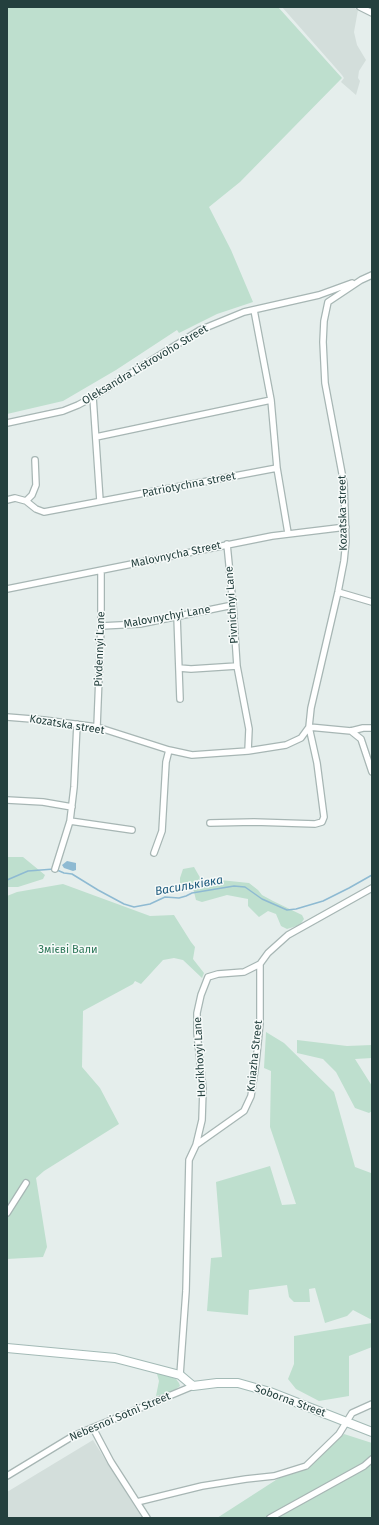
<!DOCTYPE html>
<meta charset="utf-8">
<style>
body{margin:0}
#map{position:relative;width:379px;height:1525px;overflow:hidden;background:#e5eeec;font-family:"Fira Sans",sans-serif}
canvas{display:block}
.frame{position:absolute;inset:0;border:8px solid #24403e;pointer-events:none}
</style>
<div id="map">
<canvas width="379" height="1525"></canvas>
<div class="frame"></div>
</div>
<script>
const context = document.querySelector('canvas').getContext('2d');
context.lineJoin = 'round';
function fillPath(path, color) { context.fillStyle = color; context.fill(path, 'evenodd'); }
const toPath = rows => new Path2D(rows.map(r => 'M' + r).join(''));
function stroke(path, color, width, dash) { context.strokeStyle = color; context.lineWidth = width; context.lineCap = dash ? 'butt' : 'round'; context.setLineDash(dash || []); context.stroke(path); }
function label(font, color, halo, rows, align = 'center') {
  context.font = font + ' "Fira Sans",sans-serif'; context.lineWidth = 3; context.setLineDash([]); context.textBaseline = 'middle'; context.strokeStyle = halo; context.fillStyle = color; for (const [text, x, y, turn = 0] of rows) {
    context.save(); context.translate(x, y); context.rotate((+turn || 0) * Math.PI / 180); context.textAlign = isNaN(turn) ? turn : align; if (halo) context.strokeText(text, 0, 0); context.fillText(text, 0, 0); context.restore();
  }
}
const built = toPath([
 [282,7,353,7,358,10,354,32,357,45,366,60,359,71,358,78,360,81,356,95,341,82,344,78,342,75],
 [93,1440,142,1518,7,1518,7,1492]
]);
const green = toPath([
 [7,7,278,7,342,78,240,182,209,207,231,250,253,302,217,314,179,333,177,330,116,370,63,401,7,414],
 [7,857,23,857,45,875,43,879,18,887,7,887],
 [194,867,202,881,220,880,249,883,258,890,262,895,273,901,302,915,304,919,300,925,287,929,281,926,276,914,268,911,259,917,248,906,248,899,227,895,202,902,196,900,193,888,180,887,180,878,183,869],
 [63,884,150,916,174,915,191,942,195,947,193,959,204,973,202,978,183,960,174,958,163,960,141,984,135,981,133,984,83,1011,82,1067,100,1088,119,1124,44,1171,36,1178,47,1247,43,1257,7,1259,7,896,17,892],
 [266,1032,284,1043,334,1092,355,1167,371,1173,372,1171,372,1320,353,1310,347,1316,325,1323,315,1288,309,1289,310,1302,294,1302,289,1297,287,1285,249,1290,248,1315,207,1311,211,1258,222,1257,216,1182,270,1166,282,1205,296,1204,270,1127,271,1071,264,1068],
 [297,1040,347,1046,372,1045,372,1058,355,1059,372,1086,372,1111,369,1113,355,1108,336,1072,323,1059,297,1053],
 [372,1323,372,1347,349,1356,349,1396,319,1401,296,1389,288,1379,294,1364,294,1336],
 [160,1373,176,1379,179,1383,180,1386,172,1392,156,1396,159,1381,157,1374],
 [344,1434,372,1443,372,1518,217,1518,279,1478,306,1469]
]);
const water = toPath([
 [67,861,76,863,76,870,73,871,64,868,62,865]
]);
const stream = toPath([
 [57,870,64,873,72,874,98,890,124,904,134,907,150,904,165,897,179,898,186,896,192,893,234,886,245,887,262,899,287,910,296,909,323,901,349,888,372,875],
 [7,880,28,871,54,869]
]);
const street = toPath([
 [360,7,372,13],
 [254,310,271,400,277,468,288,533],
 [93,397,100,501],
 [7,423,63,411,78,405,93,397,200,330,244,312,319,295,352,283],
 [96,437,271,400],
 [7,500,15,498,26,501,36,509,44,512,277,468],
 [26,501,32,495,36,485,35,460],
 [227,544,233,605,237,666,249,729,248,751],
 [7,589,272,536,346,527],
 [338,592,372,602],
 [177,616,180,699],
 [101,626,140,624,233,605],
 [179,668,191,669,237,666],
 [7,717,44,720,97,727,169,750,192,755,248,751,286,745,301,738,309,727,311,708,338,592,344,561,346,541,344,484,325,383,323,342,324,321,328,302,361,280,372,275],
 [77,724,74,787,70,821,132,830],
 [97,727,101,626,101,571],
 [351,731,361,739,372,772],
 [7,800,43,802,72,807],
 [210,823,254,822,315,824,322,822,324,817,317,763,309,727,351,731,363,728,372,728],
 [154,853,162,831,166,762,169,750],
 [55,869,70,821],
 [196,1145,202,1120,203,1089,197,1033,197,1013,201,995,208,977,218,974,244,972,260,964],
 [7,1213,26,1183],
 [180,1375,186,1291,189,1160,196,1145,244,1111,251,1096,256,1063,260,1023,260,964,268,953,288,935,372,888],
 [93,1428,111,1462,147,1518],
 [7,1476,73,1436,193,1386],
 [137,1502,202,1486,246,1479,274,1476,306,1466,339,1434,352,1413,372,1404],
 [270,1518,364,1466,372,1459]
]);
const secondary = toPath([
 [7,1348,115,1358,180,1375,193,1386,217,1383,238,1383,270,1392,372,1432]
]);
const streetNames = [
 ["Oleksandra Listrovoho Street",145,365,-31],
 ["Patriotychna street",189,485,-11],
 ["Kozatska street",343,513,-91],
 ["Malovnycha Street",176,555,-12],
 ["Pivnichnyi Lane",232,605,-94],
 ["Malovnychyi Lane",167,617,-10],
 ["Pivdennyi Lane",100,649,-88],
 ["Kozatska street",67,725,9],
 ["Kniazha Street",255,1056,-84],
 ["Horikhovyi Lane",200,1057,-93],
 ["Soborna Street",290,1401,20],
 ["Nebesnoi Sotni Street",120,1417,-23]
];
const parkNames = [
 ["Змієві Вали",68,950]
];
const waterNames = [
 ["Васильківка",189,886,-10]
];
fillPath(built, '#d3dedb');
fillPath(green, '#bedfce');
fillPath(water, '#8ebad2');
stroke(stream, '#8ebad2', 1.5);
stroke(street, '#a7b6b4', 8);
stroke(secondary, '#a3bab6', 10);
stroke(street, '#fff', 5.5);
stroke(secondary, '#fff', 8);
label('11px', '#24403e', '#f6faf9', streetNames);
label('11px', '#2e7859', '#f6faf9', parkNames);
label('italic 12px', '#1d5a7d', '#f6faf9', waterNames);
</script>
